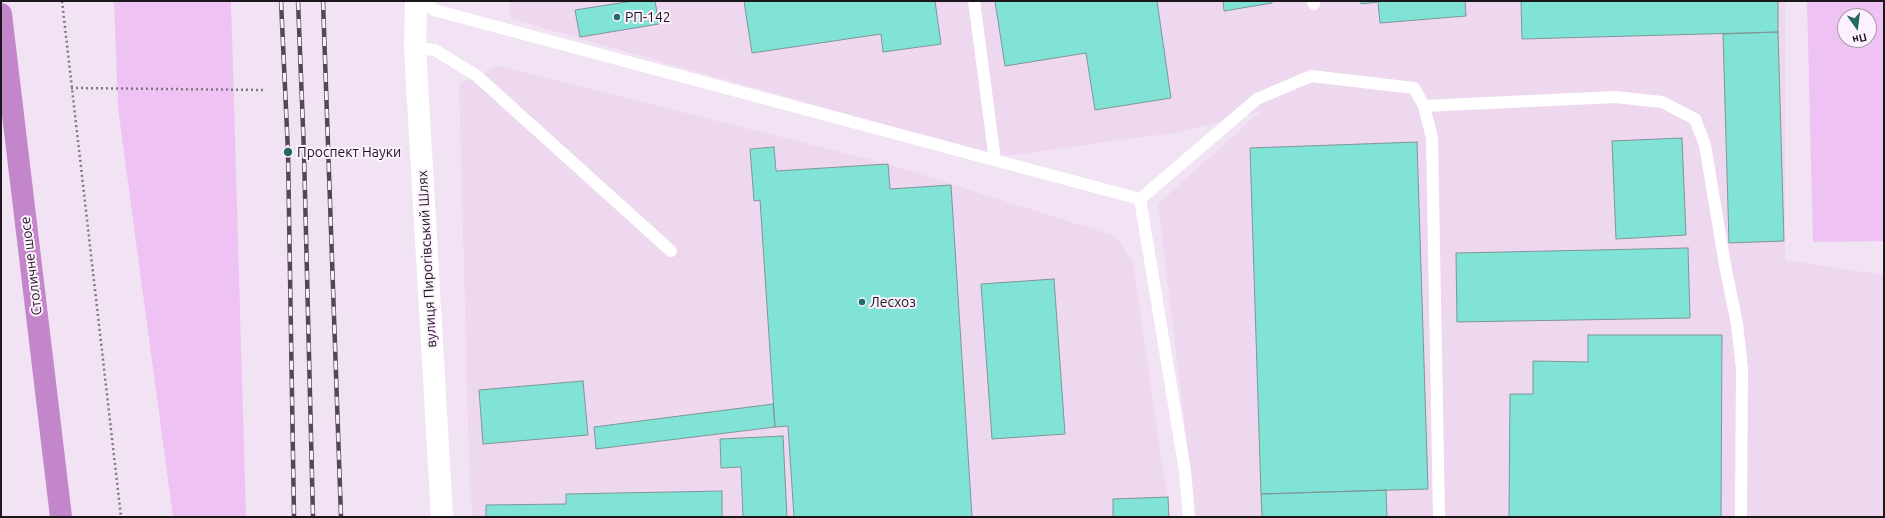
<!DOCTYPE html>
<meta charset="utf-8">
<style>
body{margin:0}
#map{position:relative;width:1885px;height:518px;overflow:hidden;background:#f2e3f4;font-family:Ubuntu,sans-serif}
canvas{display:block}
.frame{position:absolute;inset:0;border:2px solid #1c171d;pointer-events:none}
.north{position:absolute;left:1837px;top:8px;width:40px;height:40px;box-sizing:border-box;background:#fef1ff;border:1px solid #a49aa5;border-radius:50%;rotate:166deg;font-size:11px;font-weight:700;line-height:16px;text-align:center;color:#1c171d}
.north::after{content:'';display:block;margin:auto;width:14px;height:18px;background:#206a63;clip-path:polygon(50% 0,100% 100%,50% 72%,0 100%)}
</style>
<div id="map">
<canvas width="1885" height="518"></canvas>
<div class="frame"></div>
<div class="north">Пн</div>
</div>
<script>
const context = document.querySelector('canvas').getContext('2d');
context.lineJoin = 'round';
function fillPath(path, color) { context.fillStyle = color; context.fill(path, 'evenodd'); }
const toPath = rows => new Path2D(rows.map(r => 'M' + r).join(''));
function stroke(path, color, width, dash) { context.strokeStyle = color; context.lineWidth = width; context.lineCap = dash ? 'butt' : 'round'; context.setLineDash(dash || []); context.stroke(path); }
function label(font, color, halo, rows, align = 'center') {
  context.font = font + ' Ubuntu,sans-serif'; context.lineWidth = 4; context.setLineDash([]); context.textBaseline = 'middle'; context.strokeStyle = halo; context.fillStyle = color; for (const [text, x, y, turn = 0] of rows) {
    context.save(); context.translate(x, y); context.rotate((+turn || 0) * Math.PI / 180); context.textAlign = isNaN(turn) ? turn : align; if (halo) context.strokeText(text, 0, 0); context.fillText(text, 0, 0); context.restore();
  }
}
const built = toPath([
 [509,1,1785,1,1785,260,1884,275,1884,517,1196,517,1158,204,1261,111,1180,132,998,157,511,19],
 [499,66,888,164,1115,236,1133,263,1170,517,472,517,469,462,459,84]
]);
const green = toPath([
 [114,1,231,1,246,517,173,517,118,108],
 [1807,1,1884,1,1884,241,1813,242],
 [1845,16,1869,16,1869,40,1845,40]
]);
const building = toPath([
 [633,1,655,1,659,24,580,37,575,10,633,1],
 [744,1,935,1,941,44,883,52,881,34,752,53,744,1],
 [995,1,1157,1,1171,98,1095,110,1086,53,1005,66,995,1],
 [1223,1,1272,1,1272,3,1224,11,1223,1],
 [1361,1,1465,1,1466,16,1380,23,1378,2,1361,4,1361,1],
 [1521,1,1778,1,1778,32,1522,39,1521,1],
 [1778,32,1784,241,1729,243,1723,34,1778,32],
 [1682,138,1686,235,1616,239,1612,141,1682,138],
 [1417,142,1428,489,1261,494,1250,148,1417,142],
 [774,147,776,171,888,164,890,189,951,185,972,517,794,517,788,426,775,427,760,200,754,201,750,149,774,147],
 [1688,248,1690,318,1457,322,1456,253,1688,248],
 [1054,279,1065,434,992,439,981,284,1054,279],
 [1588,335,1722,335,1721,517,1509,517,1510,394,1533,394,1533,361,1588,362,1588,335],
 [583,381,588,435,483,444,479,390,583,381],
 [773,404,775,427,596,449,594,427,773,404],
 [783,436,787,517,743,517,741,467,721,468,720,439,783,436],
 [1386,490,1387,517,1262,517,1261,494,1386,490],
 [722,491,722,517,486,517,486,505,566,504,566,494,722,491],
 [1168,497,1169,517,1113,517,1113,499,1168,497]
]);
const path = toPath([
 [62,1,121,517],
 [71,88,265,90]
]);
const lane = toPath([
 [424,1,434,10,1140,199,1257,99,1311,76,1414,88,1424,106,1432,138,1439,517],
 [974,1,995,160],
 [1313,1,1314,4],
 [415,48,435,50,477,76,671,251],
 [1424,106,1615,97,1662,102,1695,119,1705,145,1725,265,1737,324,1742,369,1741,517],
 [1140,199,1185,471,1189,517]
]);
const street = toPath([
 [416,1,415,48,442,517]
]);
const highway = toPath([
 [1,14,61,517]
]);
const rail = toPath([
 [281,1,288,152,294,517],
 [298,1,304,153,313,517],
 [323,1,341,517]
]);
const markers = [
 [617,17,4,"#206a63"],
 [288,152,5,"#206a63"],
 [862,302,4,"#206a63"]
];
const poiNames = [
 ["РП-142",625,17],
 ["Проспект Науки",297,152],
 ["Лесхоз",870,302]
];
const streetNames = [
 ["вулиця Пирогівський Шлях",427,259,-93],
 ["Столичне шосе",31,266,-97]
];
fillPath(built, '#edd8f0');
fillPath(green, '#eec3f3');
fillPath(building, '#81e2d6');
stroke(building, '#7f9794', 1);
stroke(path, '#7f7681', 2.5, [2, 3]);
stroke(lane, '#fff', 12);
stroke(street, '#fff', 22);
stroke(highway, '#c386ca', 22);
stroke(rail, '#514952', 4.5);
stroke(rail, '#fef1ff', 3, [9]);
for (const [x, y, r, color] of markers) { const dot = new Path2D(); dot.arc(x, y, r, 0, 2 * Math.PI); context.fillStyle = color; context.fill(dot); stroke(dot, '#fef1ff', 1.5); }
label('14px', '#1c171d', '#fef1ff', poiNames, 'left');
label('14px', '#1c171d', '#fef1ff', streetNames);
</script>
